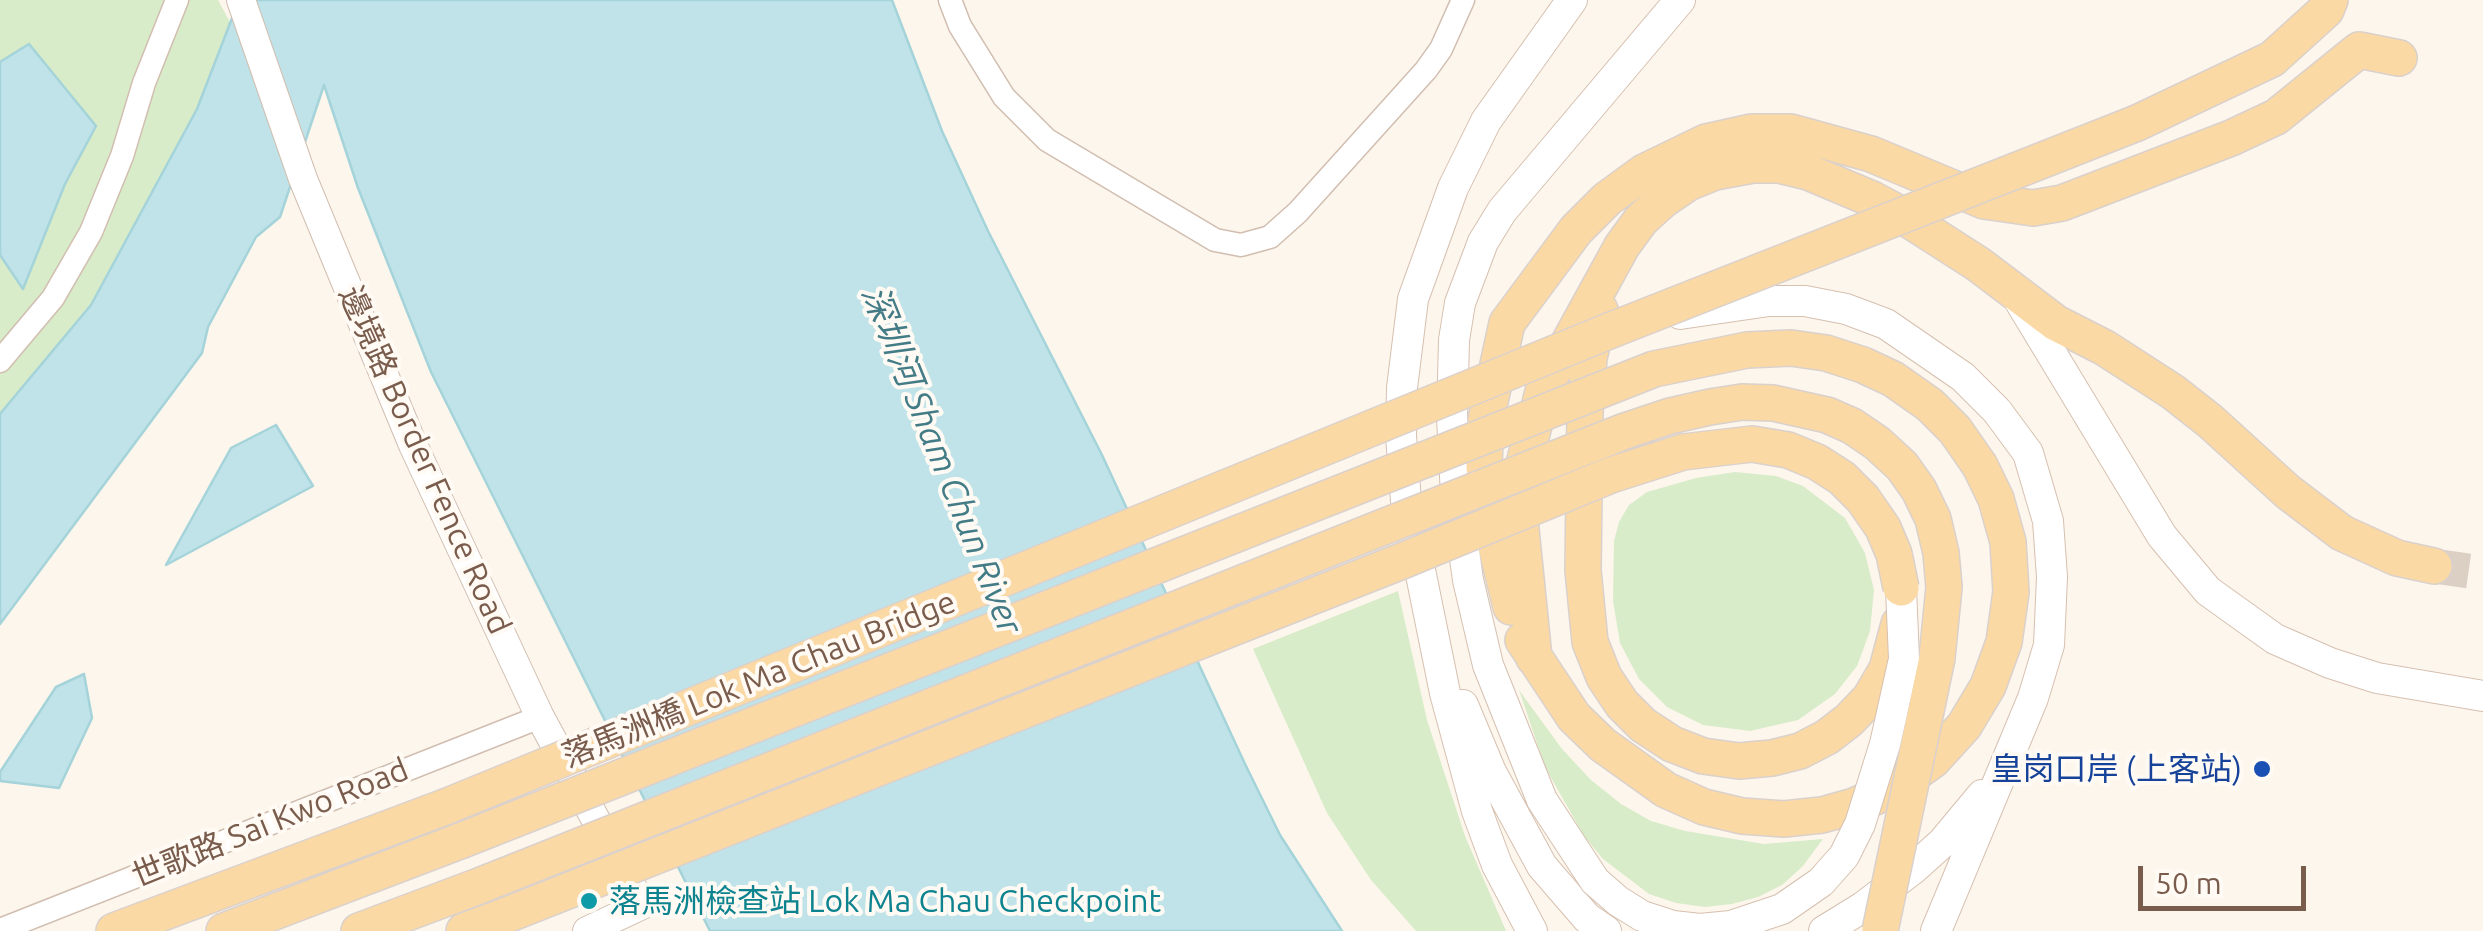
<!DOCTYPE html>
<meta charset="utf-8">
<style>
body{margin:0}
#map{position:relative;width:2483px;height:931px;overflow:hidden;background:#fdf6ec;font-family:Ubuntu,sans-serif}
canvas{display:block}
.scale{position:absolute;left:2138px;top:866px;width:168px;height:45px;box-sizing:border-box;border:5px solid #7a5c4d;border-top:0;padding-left:12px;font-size:30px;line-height:35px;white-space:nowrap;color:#7a5c4d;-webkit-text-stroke:8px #fffaf3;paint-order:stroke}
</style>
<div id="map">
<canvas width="2483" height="931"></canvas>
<div class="scale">50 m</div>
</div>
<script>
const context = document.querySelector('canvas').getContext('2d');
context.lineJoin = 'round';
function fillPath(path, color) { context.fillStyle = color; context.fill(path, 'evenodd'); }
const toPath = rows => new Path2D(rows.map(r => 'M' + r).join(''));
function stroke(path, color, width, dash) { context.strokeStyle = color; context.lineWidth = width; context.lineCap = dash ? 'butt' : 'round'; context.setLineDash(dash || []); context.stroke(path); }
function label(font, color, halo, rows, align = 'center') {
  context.font = font + ' Ubuntu,"Noto Sans SC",sans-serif'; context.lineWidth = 8; context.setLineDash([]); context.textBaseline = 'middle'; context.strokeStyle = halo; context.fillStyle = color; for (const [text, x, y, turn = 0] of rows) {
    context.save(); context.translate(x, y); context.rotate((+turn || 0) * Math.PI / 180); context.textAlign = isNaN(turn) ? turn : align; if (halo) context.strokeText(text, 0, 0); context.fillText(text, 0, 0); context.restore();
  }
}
const green = toPath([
 [0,0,218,0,230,22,197,109,91,305,0,414],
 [1735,472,1776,476,1803,486,1845,518,1865,553,1874,590,1870,631,1857,666,1835,694,1798,720,1750,731,1703,725,1667,707,1639,679,1620,643,1613,601,1614,541,1619,522,1629,505,1647,492,1696,478],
 [1398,591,1427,720,1465,836,1506,931,1416,931,1371,880,1327,813,1253,649],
 [1519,690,1562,749,1591,780,1621,804,1651,821,1685,831,1764,844,1823,839,1803,866,1782,885,1758,897,1732,904,1705,907,1676,903,1649,894,1603,859,1584,836,1545,767]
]);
const water = toPath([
 [239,0,892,0,942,131,988,231,1102,455,1245,764,1280,835,1342,931,710,931,431,372,358,188,324,85,280,217,256,237,208,327,202,353,0,624,0,414,91,305,197,109,239,0],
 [29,44,96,126,65,184,23,289,0,255,0,62,29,44],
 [276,425,313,486,166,565,231,448,276,425],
 [84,674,92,718,59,788,0,781,0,772,56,687,84,674]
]);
const primaryTunnel = toPath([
 [2434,566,2483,573]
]);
const minor = toPath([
 [950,0,960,26,1004,97,1047,140,1215,240,1241,245,1270,237,1298,212,1426,70,1441,49,1463,0],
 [0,361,53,298,91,232,122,156,144,83,177,0],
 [0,930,540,717]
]);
const tertiary = toPath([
 [241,0,303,179,413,445,540,717,642,905,587,931]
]);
const secondary = toPath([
 [2019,300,2162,536,2208,591,2275,639,2330,663,2377,678,2483,696],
 [1680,314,1769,301,1805,301,1846,309,1886,324,1963,377,1997,411,2028,453,2048,521,2052,577,2049,645,2033,698,1936,931],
 [1463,705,1491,772,1542,866,1587,918,1606,931],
 [1542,800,1488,665,1468,580,1456,495,1452,418,1454,340,1460,303,1483,242,1502,211,1680,0],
 [1532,931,1497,865,1477,811,1445,693,1406,501,1401,436,1402,388,1413,299,1453,188,1486,121,1572,0],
 [1824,931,1863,907,1913,869,1942,843,1982,795]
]);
const primary = toPath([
 [2137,123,2272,59,2326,10,2330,0],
 [1600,310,1589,358,1585,414,1583,570,1590,642,1604,677,1622,704,1643,725,1672,744,1703,756,1739,761,1772,758,1800,751,1827,737,1849,720,1870,698,1887,669,1899,624],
 [1511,607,1488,513,1484,466,1486,420,1507,323,1576,230,1607,199,1644,172,1706,142,1751,132,1791,132,1871,154,1984,201,2033,208,2062,203,2231,138,2276,117,2359,50,2399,58],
 [1523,640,1574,717,1603,745,1666,790,1704,807,1742,816,1784,819,1822,815,1854,806,1891,790,1933,760,1964,726,1988,686,2004,642,2011,592,2008,542,1996,499,1980,466],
 [1534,658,1517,490,1544,388,1622,246,1641,220,1663,200,1688,183,1715,172,1753,165,1779,165,1808,172,1872,199,1900,214,1978,264,2056,323,2105,348,2173,392,2210,421,2288,492,2342,533,2397,558,2434,566],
 [114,931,445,807],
 [224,931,460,841],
 [359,931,479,886],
 [464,931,494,920]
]);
const secondaryBridge = toPath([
 [1542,800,1595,881,1618,901,1642,916,1673,926,1700,929,1731,926,1782,909,1821,882,1844,856,1860,824,1885,744,1904,659,1901,588]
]);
const primaryBridge = toPath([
 [445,807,1609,331,2137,123],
 [460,841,1654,369,1747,350,1791,348,1826,353,1863,365,1893,379,1930,405,1955,430,1980,466],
 [479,886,1625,431,1670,416,1710,407,1742,402,1773,403,1827,415,1852,426,1877,443,1902,466,1919,490,1933,519,1941,553,1944,587,1937,658,1880,931],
 [494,920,1402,561,1611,475,1683,452,1752,444,1788,450,1817,462,1842,478,1863,499,1883,528,1894,554,1901,588]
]);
const markers = [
 [2262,769,10,"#1a4fb4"],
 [589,901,10,"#0f9aa8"]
];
const streetNames = [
 ["邊境路 Border Fence Road",425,460,66],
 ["落馬洲橋 Lok Ma Chau Bridge",759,679,-22],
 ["世歌路 Sai Kwo Road",270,823,-22]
];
const transitNames = [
 ["皇岗口岸 (上客站)",2242,769]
];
const cultureNames = [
 ["落馬洲檢查站 Lok Ma Chau Checkpoint",609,901]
];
const waterNames = [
 ["深圳河 Sham Chun River",942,460,68]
];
fillPath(green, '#d8ecc9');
fillPath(water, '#bfe3e8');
stroke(water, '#a5d3da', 2.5);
stroke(primaryTunnel, '#dcd0c4', 35, [35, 18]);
stroke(minor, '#d1beb0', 25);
stroke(tertiary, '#d1beb0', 30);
stroke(secondary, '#d6c0b0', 32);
stroke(primary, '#dad1cd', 38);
stroke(minor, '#fff', 22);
stroke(tertiary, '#fff', 28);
stroke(secondary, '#fff', 30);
stroke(primary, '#fbd9a5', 35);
stroke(secondaryBridge, '#d6c0b0', 32, []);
stroke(primaryBridge, '#dad1cd', 38, []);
stroke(secondaryBridge, '#fff', 30);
stroke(primaryBridge, '#fbd9a5', 35);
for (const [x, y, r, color] of markers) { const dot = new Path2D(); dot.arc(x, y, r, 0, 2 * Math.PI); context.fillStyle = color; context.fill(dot); stroke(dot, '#fffaf3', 4); }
label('32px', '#7a5c4d', '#fffaf3', streetNames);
label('32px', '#164399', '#fffaf3', transitNames, 'right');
label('32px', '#0d838f', '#fffaf3', cultureNames, 'left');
label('italic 35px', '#437c86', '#fffaf3', waterNames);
</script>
